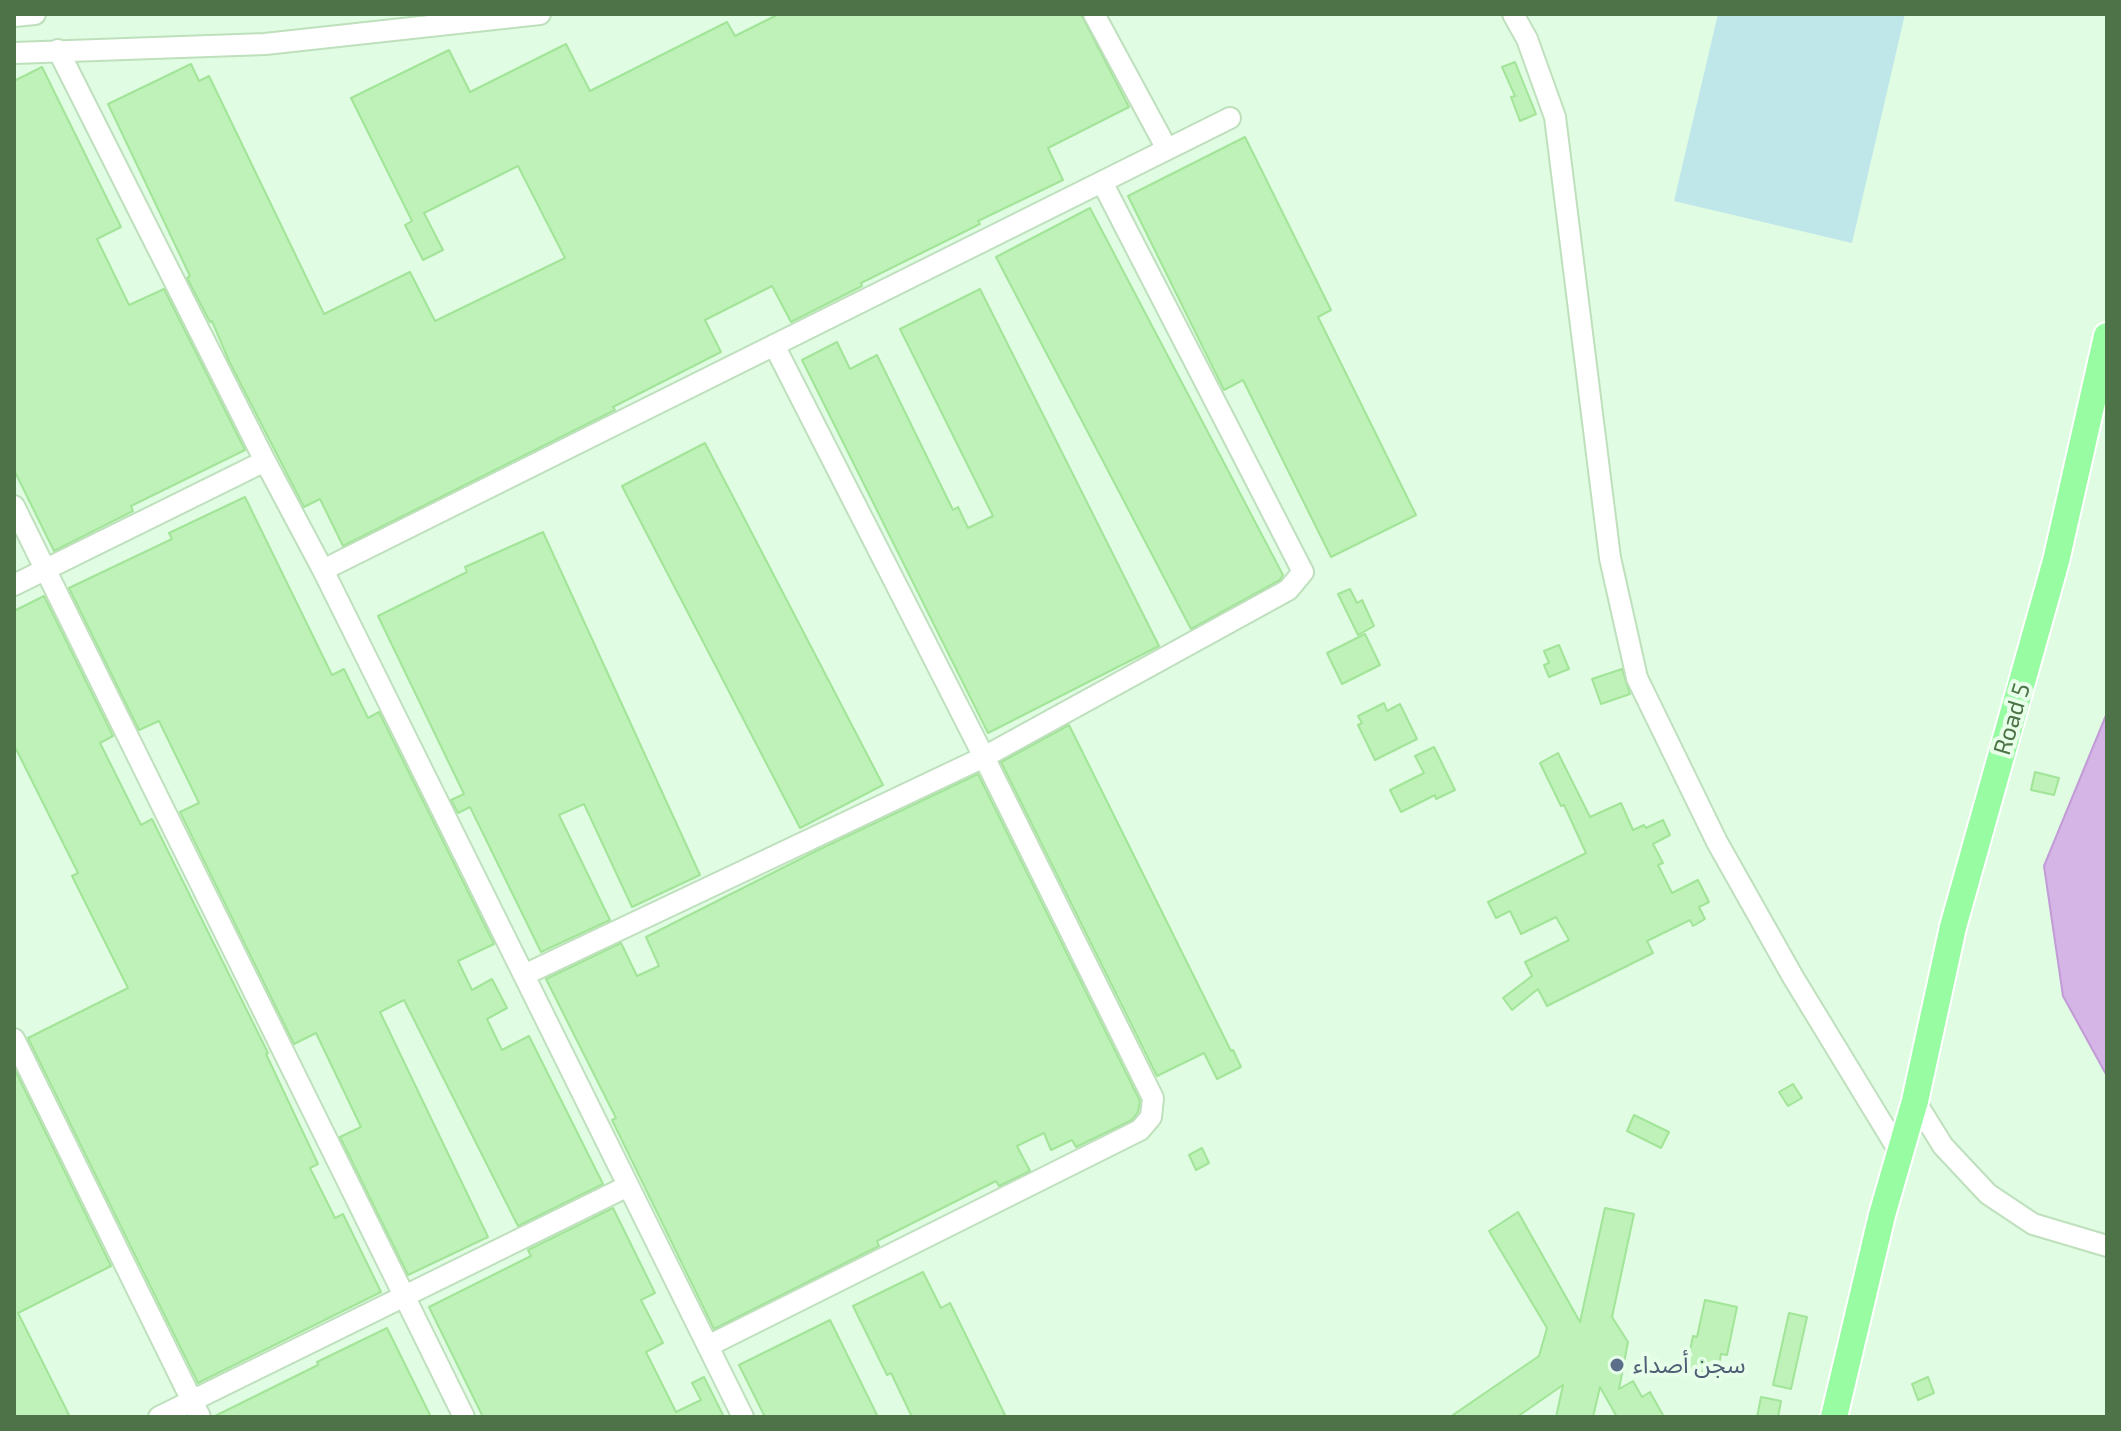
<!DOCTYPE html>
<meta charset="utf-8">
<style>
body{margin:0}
#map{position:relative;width:2121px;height:1431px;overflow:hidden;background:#e0fce3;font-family:"Exo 2",sans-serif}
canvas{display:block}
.frame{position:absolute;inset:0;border:16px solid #4e7348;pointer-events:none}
</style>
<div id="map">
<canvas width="2121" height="1431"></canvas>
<div class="frame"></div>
</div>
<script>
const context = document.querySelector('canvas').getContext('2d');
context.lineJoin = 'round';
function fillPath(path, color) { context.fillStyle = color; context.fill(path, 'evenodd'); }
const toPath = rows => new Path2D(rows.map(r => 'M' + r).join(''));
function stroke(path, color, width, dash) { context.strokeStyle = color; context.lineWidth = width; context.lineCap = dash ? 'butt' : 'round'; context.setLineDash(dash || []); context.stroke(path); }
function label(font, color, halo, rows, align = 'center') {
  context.font = font + ' "Exo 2","Noto Sans Arabic",sans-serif'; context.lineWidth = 8; context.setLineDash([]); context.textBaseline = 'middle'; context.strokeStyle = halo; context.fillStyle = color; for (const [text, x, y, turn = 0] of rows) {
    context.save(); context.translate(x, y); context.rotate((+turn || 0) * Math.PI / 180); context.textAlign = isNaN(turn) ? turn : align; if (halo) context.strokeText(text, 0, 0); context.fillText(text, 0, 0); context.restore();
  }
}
const green = toPath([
 [1718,14,1905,14,1852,243,1674,201]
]);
const water = toPath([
 [2107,713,2107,1076,2063,996,2044,866,2107,713]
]);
const building = toPath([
 [779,14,1081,14,1129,107,1048,148,1063,180,978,221,980,224,861,283,862,286,791,322,772,286,705,320,721,352,613,407,615,410,343,546,320,499,304,507,229,361,212,321,210,322,187,278,190,276,108,104,191,64,199,81,209,76,324,314,410,272,435,321,565,258,518,166,424,213,443,250,423,260,405,225,412,221,351,98,449,50,470,92,566,44,590,91,727,22,735,36,779,14],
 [1515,62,1536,114,1520,121,1511,97,1515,96,1502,67,1515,62],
 [42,67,121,227,97,239,129,305,164,289,245,450,131,506,133,511,54,551,14,470,14,81,42,67],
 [1245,137,1331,310,1318,317,1416,515,1331,557,1243,380,1224,390,1128,196,1245,137],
 [1090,208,1283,575,1280,580,1191,629,996,257,1090,208],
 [980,289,1159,646,988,733,802,360,837,342,850,369,877,355,953,510,958,507,968,528,993,516,900,329,980,289],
 [705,443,883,785,800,828,622,486,705,443],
 [245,497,332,675,344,669,368,718,379,712,494,944,458,961,472,990,492,979,507,1008,487,1019,502,1050,529,1036,603,1184,518,1226,404,1000,380,1012,488,1237,408,1275,340,1137,361,1127,316,1033,294,1044,180,812,199,803,159,721,139,730,69,588,172,539,169,533,245,497],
 [543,532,700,875,632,907,584,804,559,815,610,920,541,952,470,807,458,813,451,800,464,794,378,616,467,572,465,567,543,532],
 [1350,589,1357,603,1362,600,1374,626,1358,635,1338,594,1350,589],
 [44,596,113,736,100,743,141,825,152,819,268,1053,266,1054,318,1164,310,1168,335,1218,343,1214,381,1292,198,1383,28,1038,128,988,72,876,78,873,14,745,14,611,44,596],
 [1365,634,1380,665,1342,684,1327,653,1365,634],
 [1559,645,1569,669,1549,677,1544,665,1549,663,1544,651,1559,645],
 [1622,669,1630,694,1601,704,1592,679,1622,669],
 [1384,703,1387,711,1400,704,1417,739,1375,760,1358,725,1362,723,1358,716,1384,703],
 [1069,725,1231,1051,1233,1050,1241,1067,1217,1079,1204,1053,1157,1076,1001,762,1069,725],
 [1434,747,1455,790,1436,799,1435,795,1401,812,1390,790,1424,773,1415,756,1434,747],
 [1558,753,1590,817,1621,803,1633,830,1644,825,1646,828,1663,820,1670,835,1653,844,1663,863,1658,865,1672,893,1698,880,1709,902,1699,907,1705,919,1693,926,1690,920,1647,941,1653,953,1547,1006,1538,989,1512,1010,1503,998,1532,976,1525,962,1569,940,1556,917,1521,934,1510,911,1496,918,1488,902,1586,853,1564,805,1561,806,1540,763,1558,753],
 [2035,772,2059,778,2054,795,2031,790,2035,772],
 [978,774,1140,1101,1138,1112,1132,1120,1076,1147,1072,1140,1051,1150,1044,1133,1017,1146,1030,1171,999,1186,996,1181,877,1241,879,1246,714,1329,612,1120,616,1118,546,979,621,943,637,976,659,966,646,937,816,851,978,774],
 [14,1068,111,1266,18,1313,70,1417,14,1417,14,1068],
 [1793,1084,1802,1098,1788,1106,1779,1092,1793,1084],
 [1634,1115,1669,1132,1661,1148,1627,1131,1634,1115],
 [1202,1148,1209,1163,1196,1170,1189,1155,1202,1148],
 [613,1208,655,1293,641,1300,663,1343,646,1352,676,1412,701,1400,692,1383,704,1377,724,1417,483,1417,429,1307,531,1256,528,1250,613,1208],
 [1605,1208,1634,1214,1612,1317,1628,1342,1619,1389,1633,1381,1642,1397,1650,1392,1664,1417,1617,1417,1600,1387,1593,1417,1556,1417,1563,1385,1517,1417,1450,1417,1539,1356,1547,1328,1489,1231,1518,1212,1580,1322,1605,1208],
 [923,1272,941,1308,950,1303,1006,1417,912,1417,891,1373,887,1375,853,1306,923,1272],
 [1705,1300,1737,1307,1727,1355,1721,1354,1717,1376,1686,1369,1693,1336,1697,1337,1705,1300],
 [1789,1313,1807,1317,1791,1389,1773,1385,1789,1313],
 [830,1320,878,1417,765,1417,739,1365,830,1320],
 [387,1328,431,1417,213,1417,318,1365,317,1362,387,1328],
 [1928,1377,1934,1393,1918,1400,1912,1384,1928,1377],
 [1761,1397,1781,1401,1778,1417,1757,1417,1761,1397]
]);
const minor = toPath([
 [1094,14,1167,149],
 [1513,14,1527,39,1555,117,1610,558,1637,678,1717,842,1793,977,1899,1151],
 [14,16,35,14],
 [58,50,265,461,323,570,743,1417],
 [14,53,265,44,540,14],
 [14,506,464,1417],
 [323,570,1230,118],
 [14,585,265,461],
 [524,975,984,757,1288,590,1303,572,1102,182],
 [14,1039,200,1417],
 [1915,1101,1943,1146,1988,1194,2033,1224,2107,1246],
 [708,1346,1140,1130,1151,1117,1153,1098,984,757,774,345],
 [159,1417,628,1186]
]);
const major = toPath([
 [1834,1417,1882,1215,1915,1101,1953,927,2056,561,2107,336]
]);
const markers = [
 [1617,1365,8,"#5c6f8a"]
];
const streetNames = [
 ["Road 5",2012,719,-73]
];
const serviceNames = [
 ["سجن أصداء",1633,1365]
];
fillPath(green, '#bfe6e9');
fillPath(water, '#d4b5e5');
stroke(water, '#c29bd7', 2);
fillPath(building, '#bef2b8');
stroke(building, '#a2e498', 2);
stroke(minor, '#bee0bc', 24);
stroke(major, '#fff', 30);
stroke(minor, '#fff', 20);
stroke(major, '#98fca3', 26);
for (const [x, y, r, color] of markers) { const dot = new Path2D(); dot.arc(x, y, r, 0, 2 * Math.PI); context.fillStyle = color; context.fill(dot); stroke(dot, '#e7ffe9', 3); }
label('24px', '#4e7348', '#e7ffe9', streetNames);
label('24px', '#4e5e75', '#e7ffe9', serviceNames, 'left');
</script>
